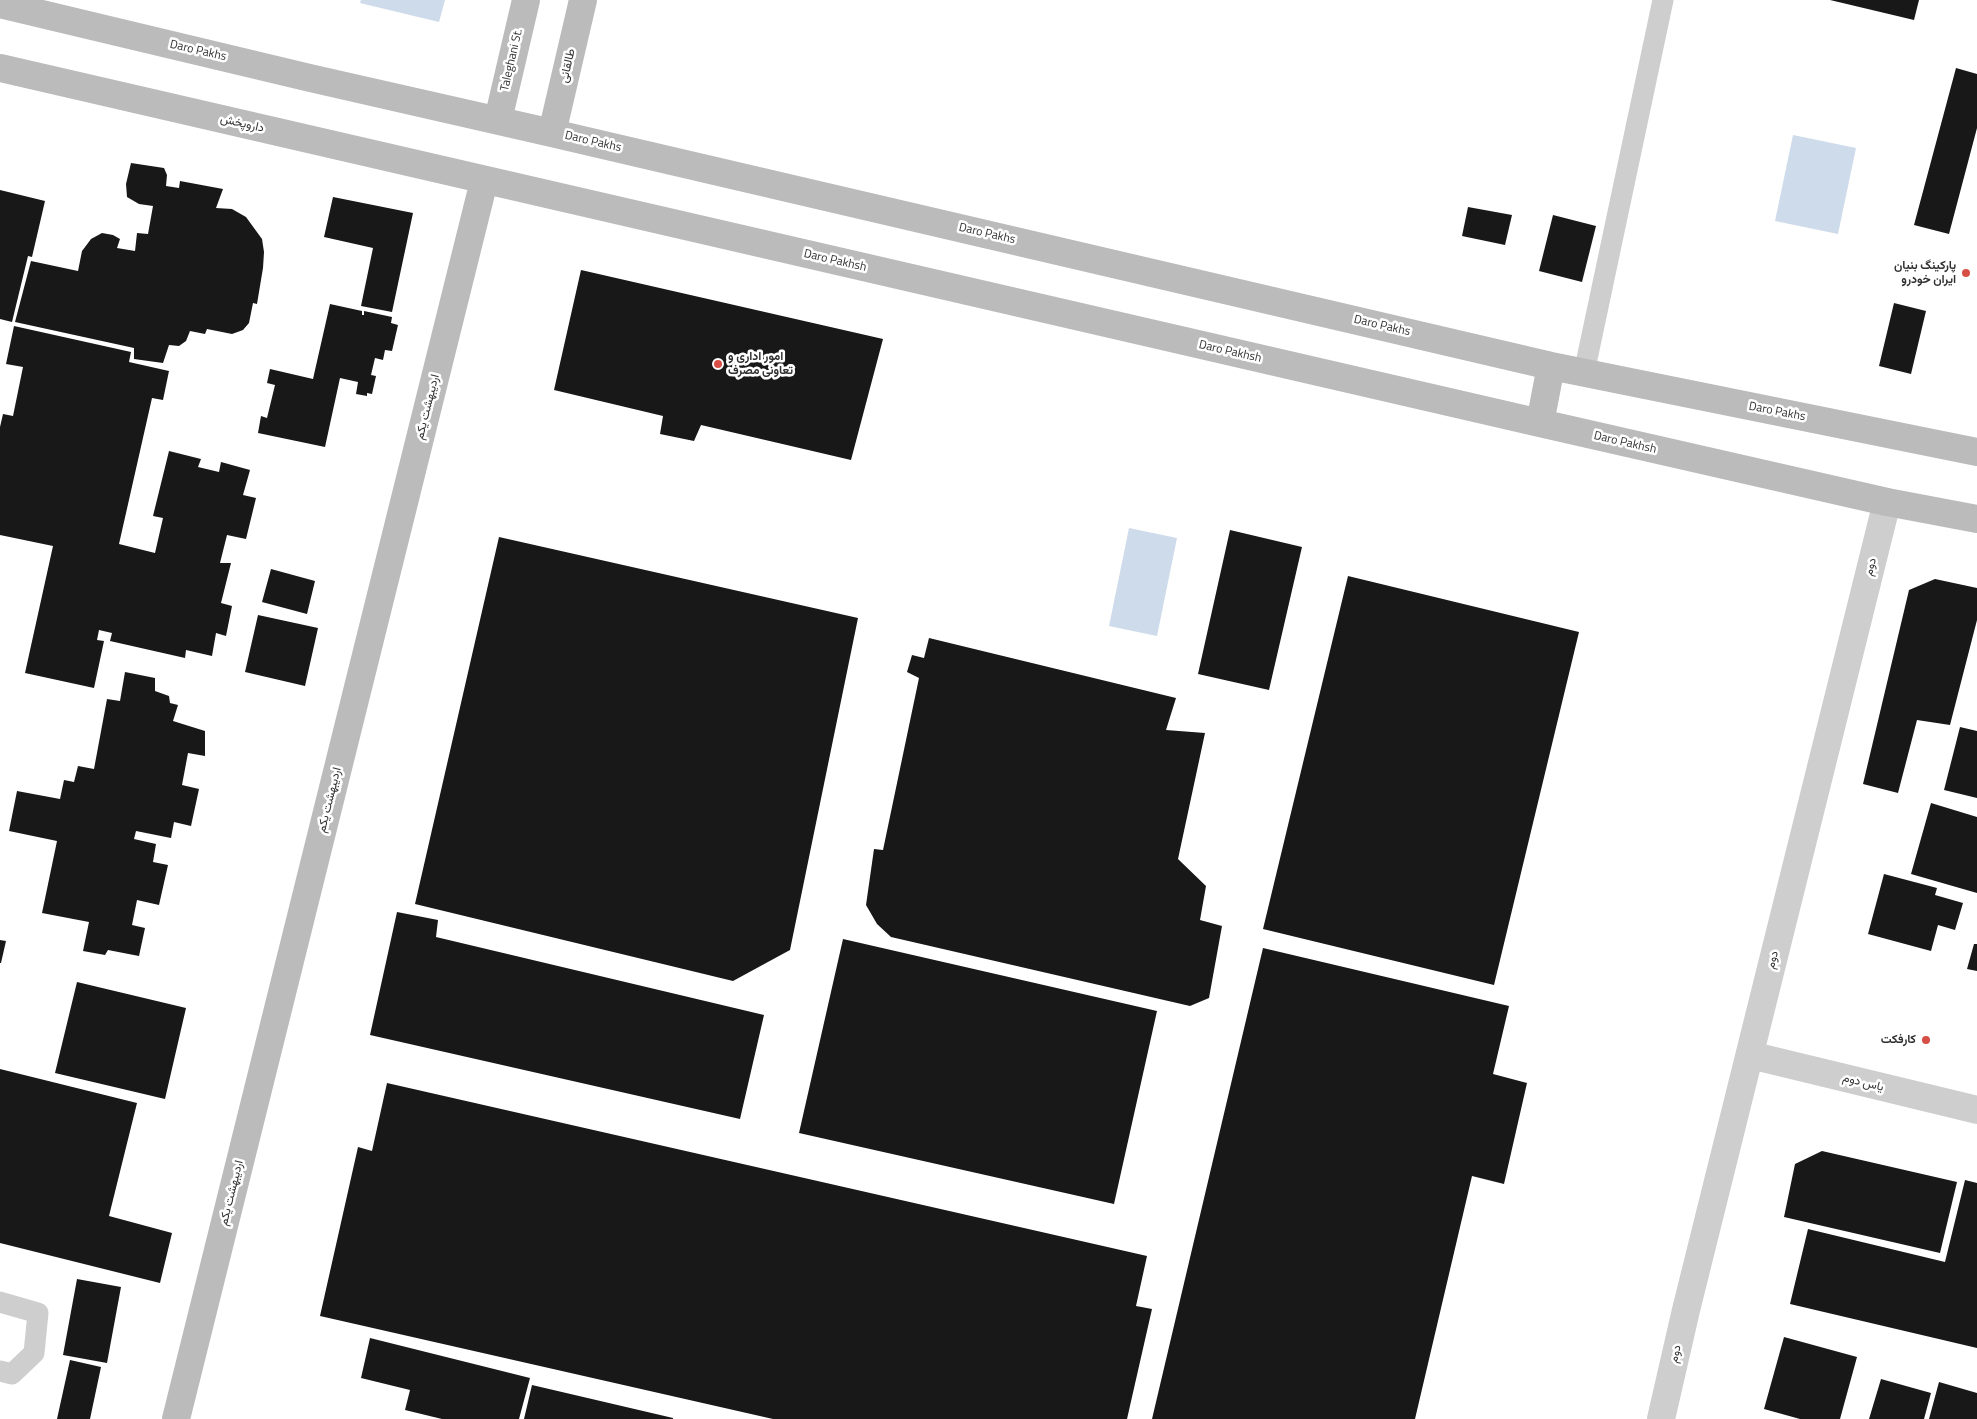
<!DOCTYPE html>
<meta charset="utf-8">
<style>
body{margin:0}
canvas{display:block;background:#fff}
</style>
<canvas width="1977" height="1419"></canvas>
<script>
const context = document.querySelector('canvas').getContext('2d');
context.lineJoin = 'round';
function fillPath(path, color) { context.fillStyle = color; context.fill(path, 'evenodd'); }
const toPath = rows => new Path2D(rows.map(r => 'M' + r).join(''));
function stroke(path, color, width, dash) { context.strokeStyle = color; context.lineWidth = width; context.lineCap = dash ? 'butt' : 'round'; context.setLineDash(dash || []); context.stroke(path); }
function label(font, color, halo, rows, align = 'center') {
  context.font = font + ' "Titillium Web",Vazirmatn,sans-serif'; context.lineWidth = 5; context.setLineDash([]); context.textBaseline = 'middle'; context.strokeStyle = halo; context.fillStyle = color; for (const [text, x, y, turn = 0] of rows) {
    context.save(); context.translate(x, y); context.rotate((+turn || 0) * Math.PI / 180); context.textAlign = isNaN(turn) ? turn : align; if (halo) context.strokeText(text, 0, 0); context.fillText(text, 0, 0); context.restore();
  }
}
const water = toPath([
 [361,0,445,0,439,22,360,3],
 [1793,135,1856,148,1838,234,1775,221],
 [1129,528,1177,538,1157,636,1109,626]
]);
const building = toPath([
 [1830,0,1919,0,1914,20],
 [1956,68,1977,74,1977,128,1949,234,1914,225],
 [131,163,164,168,167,175,166,186,179,188,180,181,223,189,216,208,232,209,246,217,262,239,264,252,263,268,257,304,253,303,249,323,243,330,232,334,207,329,205,334,190,331,186,341,179,346,169,345,163,363,134,359,134,348,15,322,31,261,78,271,82,251,91,239,102,233,113,235,120,239,117,248,135,251,137,233,148,234,153,206,139,204,127,197,126,184],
 [0,190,45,201,32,257,28,256,12,322,0,319],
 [333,197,413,213,392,312,361,306,373,248,324,237],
 [1468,207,1512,215,1505,245,1462,236],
 [1553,215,1596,226,1582,282,1539,271],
 [581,270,883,339,851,460,701,425,694,441,660,434,663,416,554,390],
 [1894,303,1926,311,1911,374,1879,366],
 [330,304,362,311,362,315,364,315,364,311,392,317,391,323,398,325,392,351,385,350,383,360,375,358,371,375,376,376,372,394,367,393,367,396,356,394,358,382,340,378,325,447,258,433,261,416,267,418,275,385,267,383,270,369,313,379],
 [14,326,131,352,129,362,169,371,163,400,152,398,119,544,155,553,163,518,153,516,169,451,201,459,198,467,219,472,221,462,250,470,243,495,256,498,246,539,227,535,220,563,231,563,221,603,232,606,226,636,216,633,212,656,186,650,185,658,110,641,112,633,99,630,97,640,104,641,94,688,25,673,53,546,0,535,0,427,3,414,13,416,23,367,6,364],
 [1230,530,1302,547,1269,690,1198,674],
 [499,537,858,618,790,950,733,981,415,904],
 [271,569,315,581,307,614,262,602],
 [1348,576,1579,632,1494,985,1263,929],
 [1935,579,1977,588,1977,620,1950,725,1917,720,1898,793,1863,784,1909,590],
 [258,615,318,628,305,686,245,672],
 [929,638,1176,698,1166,730,1205,733,1178,859,1206,886,1200,920,1222,926,1209,998,1190,1006,891,937,877,924,866,905,874,849,883,850,919,678,907,672,912,655,924,658],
 [125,672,155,678,155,691,169,696,170,703,178,705,173,721,205,731,205,756,188,753,182,785,199,789,191,826,174,822,171,838,136,831,134,839,156,844,153,862,168,865,159,905,137,900,132,925,145,928,139,956,108,950,105,955,83,951,89,922,42,913,57,841,9,831,17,791,60,799,64,780,74,782,78,766,94,769,107,699,120,701],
 [1960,727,1977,731,1977,798,1944,790],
 [1931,803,1977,817,1977,893,1911,874],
 [1884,874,1937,888,1935,895,1963,903,1955,930,1938,925,1931,951,1868,934],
 [397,912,438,920,436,937,764,1015,740,1119,370,1035],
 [843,939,1157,1011,1114,1204,799,1133],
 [0,940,6,941,1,963,0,963],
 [1974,944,1977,944,1977,971,1967,969],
 [1263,948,1509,1006,1493,1074,1527,1083,1504,1184,1472,1176,1415,1419,1152,1419],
 [77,982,186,1008,165,1099,55,1073],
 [0,1069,137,1103,109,1216,172,1233,160,1283,0,1243],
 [387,1083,1147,1256,1136,1306,1152,1309,1127,1419,773,1419,320,1316,358,1147,372,1151],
 [1822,1151,1957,1182,1940,1253,1784,1217,1795,1164],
 [1965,1180,1977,1183,1977,1348,1790,1304,1808,1229,1945,1262],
 [77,1279,121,1287,107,1363,63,1355],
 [1784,1337,1857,1357,1840,1419,1800,1419,1764,1409],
 [370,1338,530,1378,519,1419,442,1419,405,1410,410,1390,361,1378],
 [70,1360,101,1367,90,1419,57,1419],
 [1881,1379,1931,1393,1924,1419,1869,1419],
 [1939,1382,1977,1393,1977,1419,1929,1419],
 [532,1385,673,1418,673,1419,524,1419]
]);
const lane = toPath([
 [1584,373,1663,0],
 [0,1302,38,1313,34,1353,12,1374,0,1371]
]);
const street = toPath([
 [1750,1055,1977,1110],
 [1661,1419,1686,1310,1887,502]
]);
const secondary = toPath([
 [0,4,310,78,552,133,1551,366,1977,452],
 [0,68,1540,423,1887,502,1977,519],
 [498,120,526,0],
 [552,133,583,0],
 [1540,423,1551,366],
 [176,1419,484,181]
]);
const markers = [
 [1966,273,5,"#d74f44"],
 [718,364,5,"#d74f44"],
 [1926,1040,5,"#d74f44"]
];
const streetNames = [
 ["Daro Pakhs",198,51,13],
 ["Taleghani St.",512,60,-77],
 ["طالقانی",568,66,-77],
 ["داروپخش",242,124,13],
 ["Daro Pakhs",593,142,13],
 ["Daro Pakhs",987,234,13],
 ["Daro Pakhsh",835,261,13],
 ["Daro Pakhs",1382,326,13],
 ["Daro Pakhsh",1230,352,13],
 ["اردیبهشت یکم",428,407,-76],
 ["Daro Pakhs",1777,412,11],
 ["Daro Pakhsh",1625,443,13],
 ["دوم",1871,567,-76],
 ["اردیبهشت یکم",330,800,-76],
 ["دوم",1773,960,-76],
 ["یاس دوم",1863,1083,14],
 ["اردیبهشت یکم",232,1193,-76],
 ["دوم",1676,1354,-77]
];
const poiNames = [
 ["پارکینگ بنیان",1956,266],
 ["ایران خودرو",1956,280],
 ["امور اداری و",728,357,"left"],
 ["تعاونی مصرف",728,371,"left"],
 ["کارفکت",1916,1040]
];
fillPath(water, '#cedbea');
fillPath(building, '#181818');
stroke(lane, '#cecece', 21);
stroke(street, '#cecece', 28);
stroke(secondary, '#bbb', 28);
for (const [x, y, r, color] of markers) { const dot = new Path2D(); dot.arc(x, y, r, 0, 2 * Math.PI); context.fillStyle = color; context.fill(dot); stroke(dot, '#fff', 2); }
label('12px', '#313131', '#fff', streetNames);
label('bold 12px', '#313131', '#fff', poiNames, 'right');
</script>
